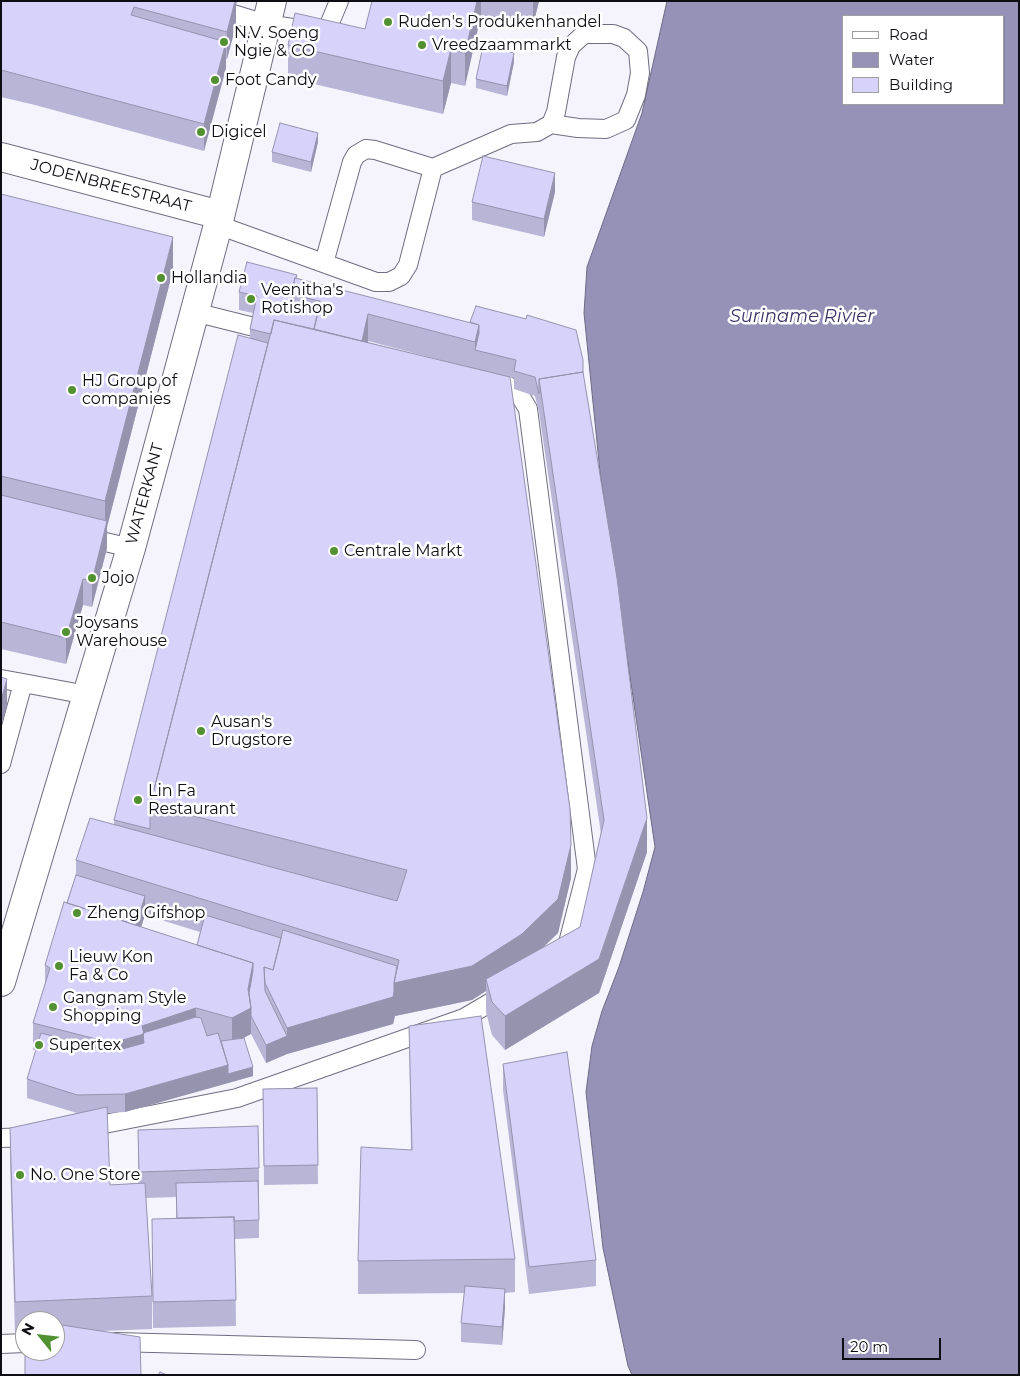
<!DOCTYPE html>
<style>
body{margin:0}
#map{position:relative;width:1020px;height:1376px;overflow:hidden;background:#f5f4fd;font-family:Montserrat,sans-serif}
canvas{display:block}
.frame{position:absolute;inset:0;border:2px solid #0d0d14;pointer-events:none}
.legend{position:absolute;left:842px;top:15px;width:162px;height:90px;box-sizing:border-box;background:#fff;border:1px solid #9e9ea1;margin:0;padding:6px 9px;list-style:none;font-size:15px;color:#0d0d14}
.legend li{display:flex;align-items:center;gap:10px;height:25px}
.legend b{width:25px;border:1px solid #9e9ea1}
.north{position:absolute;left:15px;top:1311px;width:50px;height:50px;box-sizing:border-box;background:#fff;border:1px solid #9e9ea1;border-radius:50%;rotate:299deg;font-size:14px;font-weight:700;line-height:20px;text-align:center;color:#0d0d14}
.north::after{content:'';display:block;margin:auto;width:18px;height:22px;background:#529131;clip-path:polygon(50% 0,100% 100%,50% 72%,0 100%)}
.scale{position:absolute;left:842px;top:1338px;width:99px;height:22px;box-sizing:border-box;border:2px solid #0d0d14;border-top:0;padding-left:6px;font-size:15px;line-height:18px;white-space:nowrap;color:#0d0d14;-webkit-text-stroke:4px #fff;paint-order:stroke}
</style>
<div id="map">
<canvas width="1020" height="1376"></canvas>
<div class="frame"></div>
<ul class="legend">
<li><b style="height:6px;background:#fff"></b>Road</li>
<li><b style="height:14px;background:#9692b7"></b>Water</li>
<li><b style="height:14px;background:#d6d2fa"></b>Building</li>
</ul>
<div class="north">N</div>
<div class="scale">20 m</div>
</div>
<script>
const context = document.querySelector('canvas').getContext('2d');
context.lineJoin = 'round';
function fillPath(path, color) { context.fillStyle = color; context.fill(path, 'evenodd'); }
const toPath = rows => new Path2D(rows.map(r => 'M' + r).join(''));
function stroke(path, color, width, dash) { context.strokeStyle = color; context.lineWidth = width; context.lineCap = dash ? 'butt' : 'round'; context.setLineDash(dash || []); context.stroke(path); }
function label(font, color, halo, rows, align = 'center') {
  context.font = font + ' Montserrat,sans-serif'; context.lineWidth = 5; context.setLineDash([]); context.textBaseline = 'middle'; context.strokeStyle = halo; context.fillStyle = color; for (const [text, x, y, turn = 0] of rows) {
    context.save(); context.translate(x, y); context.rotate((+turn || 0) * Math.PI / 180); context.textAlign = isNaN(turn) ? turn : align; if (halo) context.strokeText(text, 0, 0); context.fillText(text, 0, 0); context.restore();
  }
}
const water = toPath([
 [667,1,1019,1,1019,1375,632,1375,628,1366,603,1248,586,1092,592,1046,602,1011,619,967,643,892,655,847,600,472,584,313,587,267,642,113,667,1],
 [844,16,1004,16,1004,104,844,104,844,16]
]);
const service = toPath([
 [181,1,227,12,266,24,319,32,329,25,339,1],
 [433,168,511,134,537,132,551,124,578,128,606,129,626,120,636,95,640,73,638,51,624,38,613,34,584,34,571,46,566,57,556,112,551,124],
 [218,225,376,282,389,282,401,276,408,265,433,168,375,150,366,149,356,155,352,162,324,263],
 [194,312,254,327],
 [490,379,504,383,519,394,528,409,587,869,568,943,559,952],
 [84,537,131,548],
 [1,679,23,683,1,764],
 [23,683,87,695],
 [84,1128,237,1098,464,1018,505,994],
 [1,1138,34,1137],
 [115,1342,416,1350],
 [1,1344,25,1343]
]);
const minor = toPath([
 [1,157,220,215]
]);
const secondary = toPath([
 [1,982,131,548,218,225,272,1]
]);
const wall = toPath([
 [1,1,238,1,236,5,236,25,227,59,226,59,226,68,204,151,35,105,1,97],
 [372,1,539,1,533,26,481,15,465,86,451,83,443,114,288,78,288,45,365,29],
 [514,62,507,96,476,88,476,79],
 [318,142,311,172,272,162,272,152],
 [555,192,544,237,472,220,472,202],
 [1,194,173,270,107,527,107,548,92,607,83,605,66,664,1,649],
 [297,279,583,372,647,852,599,993,505,1050,492,1035,486,1012,486,991,472,1000,395,1016,393,1024,287,1054,266,1063,251,1034,243,1038,253,1076,125,1112,107,1113,110,1185,138,1183,138,1130,259,1168,259,1238,235,1239,236,1326,153,1328,152,1245,176,1218,176,1197,146,1198,152,1296,152,1329,103,1331,55,1351,55,1321,25,1321,25,1335,15,1335,10,1162,10,1128,77,1113,27,1098,27,1079,36,1050,33,1050,33,1023,45,984,45,965,76,875,76,860,114,825,114,820,250,338,250,329,253,313,239,310,239,292],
 [368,341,471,368,367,342],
 [488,372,514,378,514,389,535,396,539,412,601,834,580,927,542,948,558,933,571,878],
 [145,915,200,932,197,945,141,927],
 [409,1026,515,1259,515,1292,505,1293,505,1308,502,1345,461,1342,461,1323,464,1293,358,1294,358,1261,411,1150],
 [503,1064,596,1260,596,1286,529,1294,503,1090],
 [317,1088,318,1184,264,1185,263,1089]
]);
const shadedWall = toPath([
 [235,1,236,1,236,25,227,59,227,32],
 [477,1,481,1,481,15,465,86,465,53],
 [533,1,539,1,533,26],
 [226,42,226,68,204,151,204,124],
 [451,49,451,83,443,114,443,81],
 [514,53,514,62,507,96,507,86],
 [318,133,318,142,311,172,311,162],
 [555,173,555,192,544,237,544,219],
 [173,237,173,270,107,527,107,548,92,607,92,581,105,529,105,501],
 [368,314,368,341,360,375,360,348],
 [479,325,479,351,475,350,475,342],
 [83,579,83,605,66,664,66,638],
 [7,679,7,705,1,727,1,700],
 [647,818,647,852,599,993,505,1050,505,1016,599,959],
 [571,845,571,878,558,933,522,968,486,979,486,991,472,1000,395,1016,393,1024,287,1054,266,1063,266,1045,287,1036,287,1028,394,983],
 [145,896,145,915,134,950,134,931],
 [253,963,251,1008,251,1034,232,1044,232,1018,248,989],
 [196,1008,196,1035,112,1070,112,1043,142,1026],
 [228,1065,253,1067,253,1076,125,1112,125,1094],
 [505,1289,505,1308,502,1345,502,1327]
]);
const building = toPath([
 [1,1,235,1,227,32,134,7,131,15,226,42,204,124,35,79,1,70,1,1],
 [372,1,477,1,465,53,451,49,443,81,288,45,295,13,365,29,372,1],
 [483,46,514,53,507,86,476,79,483,46],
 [280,123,318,133,311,162,272,152,280,123],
 [483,156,555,173,544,219,472,202,483,156],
 [1,194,173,237,105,501,1,476,1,194],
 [247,262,297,275,296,278,295,278,291,295,291,303,319,309,314,329,274,320,271,334,250,329,257,296,239,292,247,262],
 [295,278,479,325,475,342,368,314,362,341,314,329,320,301,291,295,295,278],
 [476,306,526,319,527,315,576,330,583,360,583,372,539,379,539,394,535,377,514,371,516,360,475,350,479,333,479,325,470,322,476,306],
 [274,320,510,377,570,809,571,845,558,899,522,934,472,966,394,983,399,960,76,860,90,818,397,901,407,870,150,805,274,320],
 [238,335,268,343,150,805,150,829,114,820,238,335],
 [583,372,617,578,647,818,599,959,505,1016,492,1002,486,979,580,927,604,820,539,379,583,372],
 [1,495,107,521,92,581,83,579,66,638,1,622,1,495],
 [1,677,7,679,1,700,1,677],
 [76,875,145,896,136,925,67,903,76,875],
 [64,902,253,963,248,989,251,1008,232,1018,196,1008,142,1026,144,1034,112,1043,33,1023,50,968,45,965,64,902],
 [205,915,281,938,273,970,264,967,265,991,287,1036,266,1045,251,1016,251,1008,249,993,253,971,253,963,197,945,205,915],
 [283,930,397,966,394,983,394,992,393,997,287,1028,265,983,264,967,273,970,283,930],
 [481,1016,515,1259,358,1261,361,1147,412,1150,409,1026,481,1016],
 [196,1017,201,1018,207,1036,218,1033,228,1065,125,1094,77,1095,27,1079,41,1033,112,1052,144,1043,143,1033,196,1017],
 [244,1038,253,1067,228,1074,228,1065,221,1041,244,1038],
 [567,1052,596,1260,529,1267,503,1064,567,1052],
 [317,1088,318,1165,264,1166,263,1089,317,1088],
 [107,1107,110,1185,145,1183,152,1296,15,1302,10,1128,107,1107],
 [258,1126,259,1168,139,1172,138,1130,258,1126],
 [258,1181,259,1220,234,1221,234,1217,177,1218,176,1183,258,1181],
 [234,1217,236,1300,153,1302,152,1219,234,1217],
 [465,1286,505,1289,502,1327,461,1323,465,1286],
 [26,1319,37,1321,26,1321,26,1319],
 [55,1324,140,1337,141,1375,25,1375,25,1351,55,1351,55,1324],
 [160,1372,167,1375,158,1375,160,1372]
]);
const markers = [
 [388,22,5,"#529131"],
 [224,42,5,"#529131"],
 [422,45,5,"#529131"],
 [215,80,5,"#529131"],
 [201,132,5,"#529131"],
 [161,278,5,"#529131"],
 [251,299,5,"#529131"],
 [72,390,5,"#529131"],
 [334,551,5,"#529131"],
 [92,578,5,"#529131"],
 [66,632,5,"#529131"],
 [201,731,5,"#529131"],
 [138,800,5,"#529131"],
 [77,913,5,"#529131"],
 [59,966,5,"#529131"],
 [53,1007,5,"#529131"],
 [39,1045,5,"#529131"],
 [20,1175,5,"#529131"]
];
const poiNames = [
 ["Ruden's Produkenhandel",398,22],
 ["N.V. Soeng",234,33],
 ["Ngie & CO",234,51],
 ["Vreedzaammarkt",432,45],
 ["Foot Candy",225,80],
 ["Digicel",211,132],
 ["Hollandia",171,278],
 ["Veenitha's",261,290],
 ["Rotishop",261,308],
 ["HJ Group of",82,381],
 ["companies",82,399],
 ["Centrale Markt",344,551],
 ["Jojo",102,578],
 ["Joysans",76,623],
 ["Warehouse",76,641],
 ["Ausan's",211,722],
 ["Drugstore",211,740],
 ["Lin Fa",148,791],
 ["Restaurant",148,809],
 ["Zheng Gifshop",87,913],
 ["Lieuw Kon",69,957],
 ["Fa & Co",69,975],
 ["Gangnam Style",63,998],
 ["Shopping",63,1016],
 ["Supertex",49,1045],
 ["No. One Store",30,1175]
];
const streetNames = [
 ["JODENBREESTRAAT",111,186,15],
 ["WATERKANT",145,494,-75]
];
const waterNames = [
 ["Suriname Rivier",802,317]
];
fillPath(water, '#9692b7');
stroke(water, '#6d6a86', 1);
stroke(service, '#6f6d80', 20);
stroke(minor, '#6f6d80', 30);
stroke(secondary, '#6f6d80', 30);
stroke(service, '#fff', 18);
stroke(minor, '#fff', 28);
stroke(secondary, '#fff', 28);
fillPath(wall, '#b8b5d7');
fillPath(shadedWall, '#9693af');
fillPath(building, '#d6d2fa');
stroke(building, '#9693af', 1);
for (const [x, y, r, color] of markers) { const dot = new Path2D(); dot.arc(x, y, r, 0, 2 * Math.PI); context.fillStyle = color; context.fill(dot); stroke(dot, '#fff', 2); }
label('16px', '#0d0d14', '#fff', poiNames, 'left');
label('16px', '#0d0d14', '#fff', streetNames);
label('italic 18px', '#3d3466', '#fff', waterNames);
</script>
